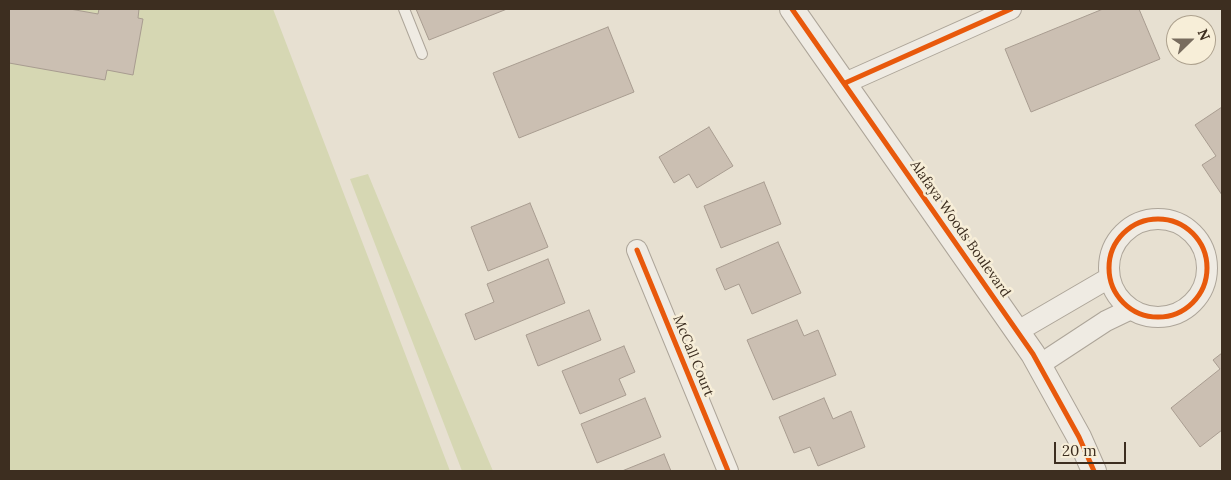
<!DOCTYPE html>
<style>
body{margin:0}
#map{position:relative;width:1231px;height:480px;overflow:hidden;background:#e7e0d1;font-family:Lora,serif}
canvas{display:block}
.frame{position:absolute;inset:0;border:10px solid #3d2e20;pointer-events:none}
.north{position:absolute;left:1166px;top:15px;width:50px;height:50px;box-sizing:border-box;background:#f7eed8;border:1px solid #ada18e;border-radius:50%;rotate:68deg;font-size:14px;font-weight:700;line-height:20px;text-align:center;color:#3d2e20}
.north::after{content:'';display:block;margin:auto;width:18px;height:22px;background:#786c5e;clip-path:polygon(50% 0,100% 100%,50% 72%,0 100%)}
.scale{position:absolute;left:1054px;top:442px;width:72px;height:22px;box-sizing:border-box;border:2px solid #3d2e20;border-top:0;padding-left:6px;font-size:15px;line-height:18px;white-space:nowrap;color:#3d2e20;-webkit-text-stroke:4px #f7eed8;paint-order:stroke}
</style>
<div id="map">
<canvas width="1231" height="480"></canvas>
<div class="frame"></div>
<div class="north">N</div>
<div class="scale">20 m</div>
</div>
<script>
const context = document.querySelector('canvas').getContext('2d');
context.lineJoin = 'round';
function fillPath(path, color) { context.fillStyle = color; context.fill(path, 'evenodd'); }
const toPath = rows => new Path2D(rows.map(r => 'M' + r).join(''));
function stroke(path, color, width, dash) { context.strokeStyle = color; context.lineWidth = width; context.lineCap = dash ? 'butt' : 'round'; context.setLineDash(dash || []); context.stroke(path); }
function label(font, color, halo, rows, align = 'center') {
  context.font = font + ' Lora,serif'; context.lineWidth = 5; context.setLineDash([]); context.textBaseline = 'middle'; context.strokeStyle = halo; context.fillStyle = color; for (const [text, x, y, turn = 0] of rows) {
    context.save(); context.translate(x, y); context.rotate((+turn || 0) * Math.PI / 180); context.textAlign = isNaN(turn) ? turn : align; if (halo) context.strokeText(text, 0, 0); context.fillText(text, 0, 0); context.restore();
  }
}
const green = toPath([
 [9,9,273,9,450,471,9,471],
 [368,174,394,237,493,471,462,471,350,179]
]);
const building = toPath([
 [9,9,70,9,98,14,99,9,139,9,138,18,143,19,133,75,107,70,105,80,9,63,9,9],
 [416,9,507,9,429,40,416,9],
 [1103,9,1139,9,1160,59,1031,112,1005,49,1103,9],
 [608,27,634,92,519,138,493,73,608,27],
 [1222,107,1222,195,1202,165,1216,156,1195,125,1222,107],
 [709,127,733,166,697,188,689,174,674,183,659,157,709,127],
 [764,182,781,224,721,248,704,206,764,182],
 [530,203,548,247,488,271,471,227,530,203],
 [778,242,801,293,752,314,739,284,725,290,716,269,778,242],
 [548,259,565,303,475,340,465,314,494,302,487,284,548,259],
 [589,310,601,340,538,366,526,335,589,310],
 [797,320,804,336,818,330,836,375,773,400,747,340,797,320],
 [624,346,635,372,619,379,626,395,580,414,562,371,624,346],
 [1222,353,1222,430,1200,447,1171,408,1220,369,1213,360,1222,353],
 [645,398,661,437,597,463,581,424,645,398],
 [824,398,833,419,851,411,865,447,818,466,810,447,794,453,779,417,824,398],
 [664,454,671,471,622,471,664,454]
]);
const service = toPath([
 [404,9,422,54]
]);
const minor = toPath([
 [845,83,1011,9],
 '1109 268a49 49 0 1 1 98 0a49 49 0 1 1-98 0Z',
 [637,250,728,471],
 [1018,331,1109,278],
 [1039,365,1106,321,1131,309]
]);
const tertiary = toPath([
 [792,9,1033,354,1079,437,1094,471]
]);
const cycleway = toPath([
 [792,9,1033,354,1079,437,1094,471],
 [845,83,1011,9],
 '1109 268a49 49 0 1 1 98 0a49 49 0 1 1-98 0Z',
 [637,250,728,471]
]);
const streetNames = [
 ["Alafaya Woods Boulevard",960,229,55],
 ["McCall Court",693,356,68]
];
fillPath(green, '#d6d7b3');
fillPath(building, '#cbbfb2');
stroke(building, '#a89c90', 1);
stroke(service, '#ada599', 12);
stroke(minor, '#ada599', 22);
stroke(tertiary, '#ada599', 26);
stroke(service, '#efebe3', 10);
stroke(minor, '#efebe3', 20);
stroke(tertiary, '#efebe3', 24);
stroke(cycleway, '#e8590c', 5);
label('14px', '#3d2e20', '#f7eed8', streetNames);
</script>
